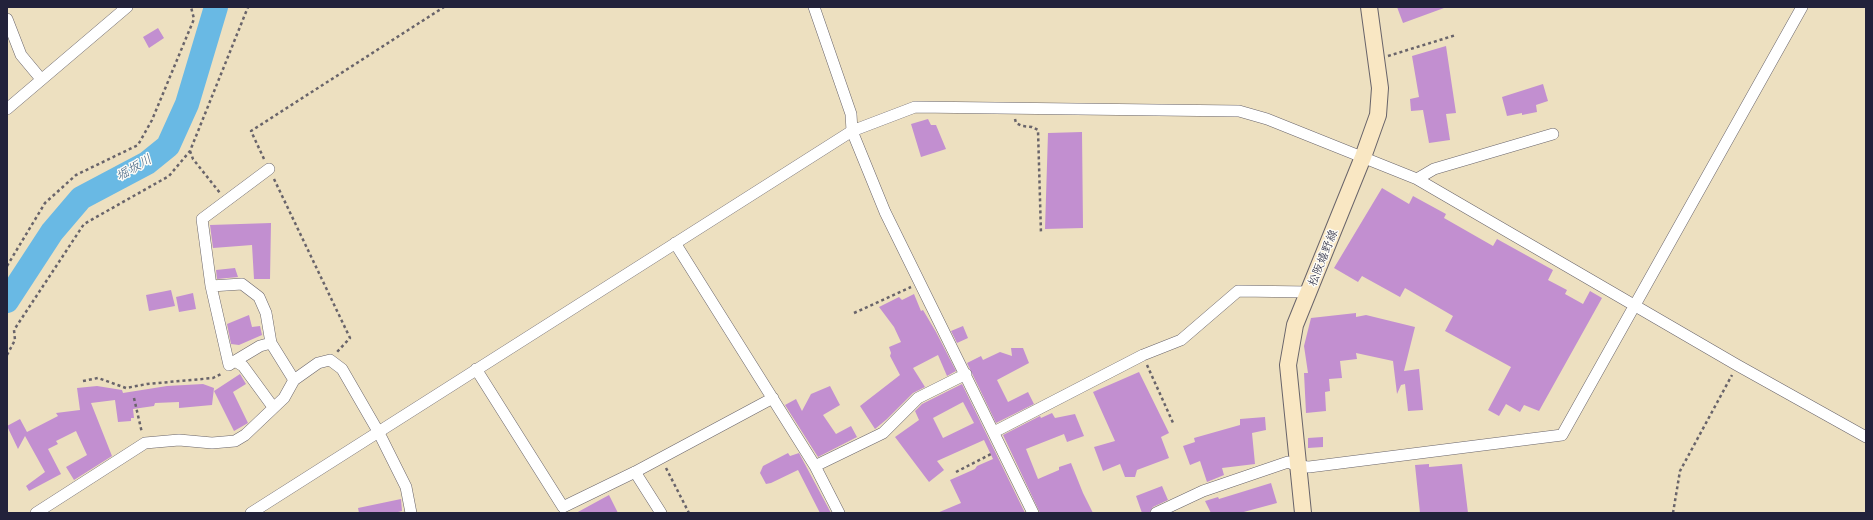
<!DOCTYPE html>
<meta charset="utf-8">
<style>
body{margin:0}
#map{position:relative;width:1873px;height:520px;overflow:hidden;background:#ede0c0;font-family:Delius,sans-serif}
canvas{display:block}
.frame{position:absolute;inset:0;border:8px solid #22223b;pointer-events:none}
</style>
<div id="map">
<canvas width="1873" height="520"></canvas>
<div class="frame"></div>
</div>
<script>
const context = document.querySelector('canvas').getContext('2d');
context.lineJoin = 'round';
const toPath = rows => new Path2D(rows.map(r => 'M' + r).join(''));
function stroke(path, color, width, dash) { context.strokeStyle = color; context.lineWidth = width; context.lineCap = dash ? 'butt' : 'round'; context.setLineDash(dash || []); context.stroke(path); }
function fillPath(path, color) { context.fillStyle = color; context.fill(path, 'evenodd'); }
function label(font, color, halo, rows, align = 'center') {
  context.font = font + ' Delius,"Klee One",sans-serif'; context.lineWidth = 3; context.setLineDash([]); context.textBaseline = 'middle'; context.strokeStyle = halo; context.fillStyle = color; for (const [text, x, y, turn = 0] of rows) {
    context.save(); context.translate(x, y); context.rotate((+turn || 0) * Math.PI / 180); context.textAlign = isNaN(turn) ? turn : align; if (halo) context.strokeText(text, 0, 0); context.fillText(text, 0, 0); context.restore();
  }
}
const river = toPath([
 [7,301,52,232,81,198,147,163,168,146,187,104,216,7]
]);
const building = toPath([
 [1397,7,1443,7,1444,8,1403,23],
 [158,28,164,38,149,48,143,37],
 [1446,46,1456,113,1446,114,1450,140,1429,143,1423,110,1411,111,1410,99,1419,97,1412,56],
 [1543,84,1548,101,1536,105,1537,112,1522,115,1522,113,1507,116,1502,97],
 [928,119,931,125,936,125,946,149,921,157,911,124],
 [1082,132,1083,228,1045,229,1048,133],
 [1382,188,1409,204,1413,196,1446,214,1444,218,1493,246,1497,239,1553,270,1548,280,1567,290,1565,294,1583,304,1590,291,1602,298,1539,411,1524,405,1520,412,1506,404,1499,416,1488,410,1511,367,1445,331,1453,316,1405,288,1400,297,1362,276,1358,282,1334,268],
 [271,223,270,279,254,279,252,245,213,248,210,225],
 [235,268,238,277,217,279,216,270],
 [171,290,175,306,149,311,146,295],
 [193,293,196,309,179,312,176,297],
 [914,294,921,311,923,310,936,332,956,371,947,376,938,355,913,368,925,387,913,393,887,419,875,429,860,406,900,375,890,356,891,353,889,347,901,342,894,327,879,307,899,297,902,300],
 [1356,313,1356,317,1366,315,1415,327,1404,371,1419,369,1423,410,1408,411,1405,384,1401,385,1397,394,1393,361,1356,353,1357,359,1340,361,1342,378,1329,379,1330,391,1325,392,1326,411,1306,413,1304,373,1308,373,1304,346,1311,318],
 [249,315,252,327,260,326,262,335,239,345,231,344,227,324],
 [963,326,968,338,957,343,951,331],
 [1011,348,1023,348,1029,363,997,380,1008,402,1028,392,1034,404,996,423,967,363,981,356,983,360,1000,352,1012,356],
 [1139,372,1169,433,1161,437,1169,458,1137,470,1135,477,1125,477,1120,464,1103,471,1094,447,1115,441,1093,392],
 [240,374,246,384,233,392,248,423,234,431,214,391],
 [203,384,214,388,212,405,179,408,179,402,155,403,154,406,133,409,134,418,131,418,131,421,118,422,115,400,91,403,112,456,74,480,66,467,87,455,76,431,56,441,58,444,48,449,61,474,29,491,26,486,45,472,25,436,18,449,7,426,20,419,27,432,58,416,56,413,80,410,77,388,97,386,122,390,123,393,167,386],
 [962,384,1025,513,937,513,961,503,950,480,975,469,977,466,993,459,984,440,937,461,944,470,929,482,895,437,919,420,915,411,922,404],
 [963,402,974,423,943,438,933,418],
 [830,386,840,405,823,415,836,434,851,426,857,437,818,457,785,405,796,399,802,411,811,394],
 [1052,413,1055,418,1075,414,1084,436,1067,442,1064,434,1026,449,1038,479,1059,470,1059,467,1071,463,1083,493,1093,513,1040,513,1003,435,1040,416,1041,418],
 [1265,417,1266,430,1252,433,1255,464,1222,468,1224,475,1207,482,1200,461,1190,465,1183,446,1195,442,1194,438,1240,425,1240,419],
 [1323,437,1323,447,1308,448,1308,438],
 [788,453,790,456,799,453,831,513,820,513,798,470,771,483,766,484,760,473,763,466],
 [1429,464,1429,467,1462,464,1468,513,1420,513,1415,465],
 [1271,483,1277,503,1240,513,1211,513,1205,501,1218,497,1219,499],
 [1162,486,1168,500,1153,507,1149,513,1142,513,1136,496],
 [609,495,618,513,576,513],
 [401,499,402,511,394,513,359,513,358,508]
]);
const path = toPath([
 [1388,56,1456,35],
 [1015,119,1016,123,1022,126,1032,127,1038,130,1041,234],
 [190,151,193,159,220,193],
 [264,159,251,131,444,7],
 [274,179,350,338,337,352],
 [7,266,45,203,76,175,138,145,152,120,194,19,191,7],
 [854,313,911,287],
 [7,355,15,340,14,330,84,224,169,176,190,151,248,7],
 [1147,365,1174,425],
 [83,381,98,378,126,388,147,384,213,378,223,373],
 [134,398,142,433],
 [666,468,689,513],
 [956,472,991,454],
 [1673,513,1680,471,1732,375]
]);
const minor = toPath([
 [814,7,851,114,852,131,885,212,1033,513],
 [7,19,21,55,41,79],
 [7,109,127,7],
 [269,169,202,219,211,286,229,365,235,361,243,366,273,407],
 [1417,179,1434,169,1553,134],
 [675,243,815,466,839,513],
 [211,286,242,284,259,297,266,313,271,343,294,380],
 [235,361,260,346,271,343],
 [476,369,563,507,635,472,773,398],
 [994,432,1143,355,1181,340,1238,291,1309,292],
 [815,466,883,433,918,398,966,374],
 [635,472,661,513],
 [36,513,145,443,179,440,212,443,235,441,245,435,284,398,294,380,318,363,330,360,342,369,379,433,406,487,411,513],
 [251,513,852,131,915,107,1239,111,1267,119,1417,179,1737,365,1866,437],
 [1156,513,1203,491,1288,462,1297,466,1309,467,1562,435,1802,7]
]);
const secondary = toPath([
 [1303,513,1288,365,1295,325,1363,157,1378,115,1380,88,1369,7]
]);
const streetNames = [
 ["松阪嬉野線",1323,258,-68]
];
const waterNames = [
 ["堀坂川",134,168,-30]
];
stroke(river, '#69b9e4', 24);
fillPath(building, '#c28fd0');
stroke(minor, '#69646a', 12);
stroke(secondary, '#69646a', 18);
stroke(path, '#69646a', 2.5, [3, 3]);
stroke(minor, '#fff', 11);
stroke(secondary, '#f9e7c3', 16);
label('12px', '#22223b', '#fdfcf7', streetNames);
label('italic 13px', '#3e5e7f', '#fdfcf7', waterNames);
</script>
